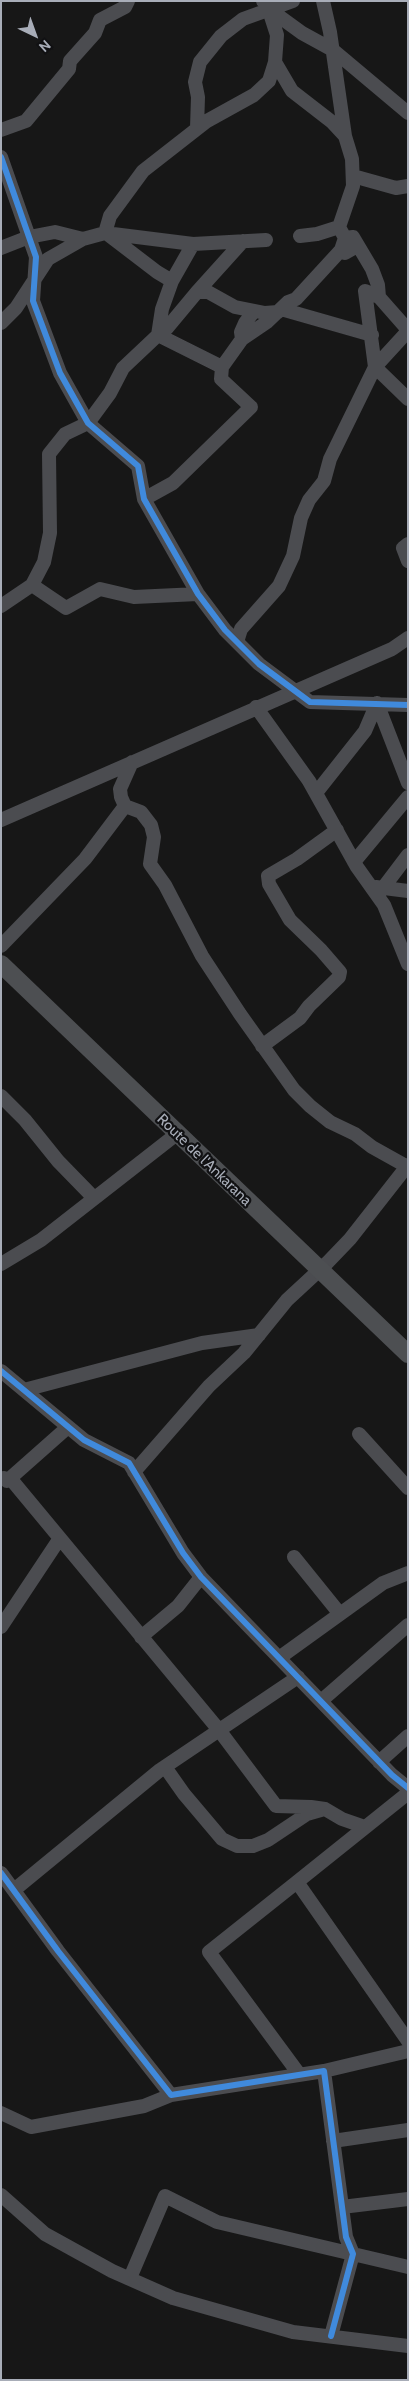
<!DOCTYPE html>
<style>
body{margin:0}
#map{position:relative;width:409px;height:2381px;overflow:hidden;background:#171717;font-family:Cabin,sans-serif}
canvas{display:block}
.frame{position:absolute;inset:0;border:2px solid #a8adb8;pointer-events:none}
.north{position:absolute;left:10px;top:10px;width:50px;height:50px;-webkit-text-stroke:4px #111113;paint-order:stroke;rotate:138deg;font-size:14px;font-weight:700;line-height:20px;text-align:center;color:#a8adb8}
.north::after{content:'';display:block;margin:auto;width:18px;height:22px;background:#a8adb8;clip-path:polygon(50% 0,100% 100%,50% 72%,0 100%)}
</style>
<div id="map">
<canvas width="409" height="2381"></canvas>
<div class="frame"></div>
<div class="north">N</div>
</div>
<script>
const context = document.querySelector('canvas').getContext('2d');
context.lineJoin = 'round';
const toPath = rows => new Path2D(rows.map(r => 'M' + r).join(''));
function stroke(path, color, width, dash) { context.strokeStyle = color; context.lineWidth = width; context.lineCap = dash ? 'butt' : 'round'; context.setLineDash(dash || []); context.stroke(path); }
function label(font, color, halo, rows, align = 'center') {
  context.font = font + ' Cabin,sans-serif'; context.lineWidth = 4.5; context.setLineDash([]); context.textBaseline = 'middle'; context.strokeStyle = halo; context.fillStyle = color; for (const [text, x, y, turn = 0] of rows) {
    context.save(); context.translate(x, y); context.rotate((+turn || 0) * Math.PI / 180); context.textAlign = isNaN(turn) ? turn : align; if (halo) context.strokeText(text, 0, 0); context.fillText(text, 0, 0); context.restore();
  }
}
const minor = toPath([
 [323,1,330,32,345,136],
 [269,9,302,33,333,50,408,113],
 [275,62,292,91,332,122,345,136,352,159,353,186,339,227,345,238],
 [197,128,198,97,195,82,200,62,221,36,243,19,293,1],
 [1,130,26,121,69,69,70,61,95,33,100,20,125,7,128,1],
 [1,157,36,257,33,301,60,373,88,423,138,466,144,499,198,594,225,630,259,664,310,702,408,705],
 [353,176,396,188,408,186],
 [105,233,110,216,143,171,207,121,254,95,269,81,275,62,277,35,267,4,263,1],
 [106,233,157,272,172,281],
 [300,236,317,234,339,227],
 [353,237,352,249,345,253,341,250,345,238,353,237,372,269,378,285,379,297],
 [266,240,193,244,172,281,162,309,158,335,167,328,197,292,208,292,235,307,265,313,278,312],
 [1,248,29,237,55,232,83,239],
 [197,292,243,241],
 [281,309,372,335],
 [1,323,16,308,48,259,83,239,105,233,193,244],
 [408,330,379,297,365,291,375,367,408,399],
 [242,339,241,332,245,323,254,311],
 [144,499,173,483,251,407,221,379,222,367,242,339,267,322,288,302,296,299,341,250],
 [408,544,403,548,408,561],
 [32,585,66,608,100,589,134,597,198,594],
 [1,606,32,585,44,562,50,533,49,454,65,434,88,423,110,393,123,368,158,335,222,367],
 [237,642,241,629,279,586,293,556,301,518,309,500,324,481,330,459,375,367,408,331],
 [377,703,408,783],
 [256,707,309,781,357,867,384,905,408,964],
 [132,762,120,789,121,797,125,806,141,812,151,825,154,837,150,864,165,885,202,956,240,1014,294,1090,310,1106,330,1122,355,1134,372,1147,406,1166],
 [316,793,365,731,377,703],
 [1,820,392,649,408,638],
 [354,862,408,797],
 [376,887,408,891],
 [383,888,408,855],
 [1,946,85,859,125,806],
 [262,1046,300,1018,309,1006,339,977,340,972,321,950,290,920,269,884,268,876,297,859,337,830],
 [1,1096,25,1120,58,1161,94,1198],
 [1,1264,41,1240,178,1133],
 [1,1371,84,1440,129,1463,183,1553,201,1577,392,1775,408,1788],
 [24,1390,202,1343,259,1335],
 [359,1434,408,1488],
 [134,1472,209,1386,244,1353,287,1300,327,1263,350,1239,408,1165],
 [4,1478,7,1481,68,1427],
 [10,1478,219,1730,276,1806,311,1807,325,1809,342,1819,365,1827],
 [294,1557,340,1614],
 [1,1627,60,1538],
 [141,1637,178,1606,201,1577],
 [279,1658,383,1583,408,1573],
 [321,1701,408,1625],
 [379,1762,408,1736],
 [165,1767,184,1794,222,1839,237,1846,253,1846,268,1840,307,1814,321,1810],
 [408,1793,297,1882,408,2041],
 [1,1873,58,1951,171,2095,324,2071,346,2237,353,2254,331,2336],
 [297,1882,209,1952,299,2074],
 [14,1890,160,1770,298,1677],
 [324,2071,408,2051],
 [1,2113,31,2127,144,2106,171,2095],
 [333,2141,408,2130],
 [1,2195,45,2234,112,2271,173,2298,293,2332,408,2346],
 [342,2207,408,2199],
 [130,2278,165,2196,217,2222,408,2267]
]);
const major = toPath([
 [1,964,408,1354]
]);
const cycleway = toPath([
 [1,157,36,257,33,301,60,373,88,423,138,466,144,499,198,594,225,630,259,664,310,702,408,705],
 [1,1371,84,1440,129,1463,183,1553,201,1577,392,1775,408,1788],
 [1,1873,58,1951,171,2095,324,2071,346,2237,353,2254,331,2336]
]);
const streetNames = [
 ["Route de l'Ankarana",204,1160,44]
];
stroke(minor, '#4b4c50', 14);
stroke(major, '#4d4f52', 18);
stroke(cycleway, '#408adc', 6);
label('15px', '#a8adb8', '#111113', streetNames);
</script>
